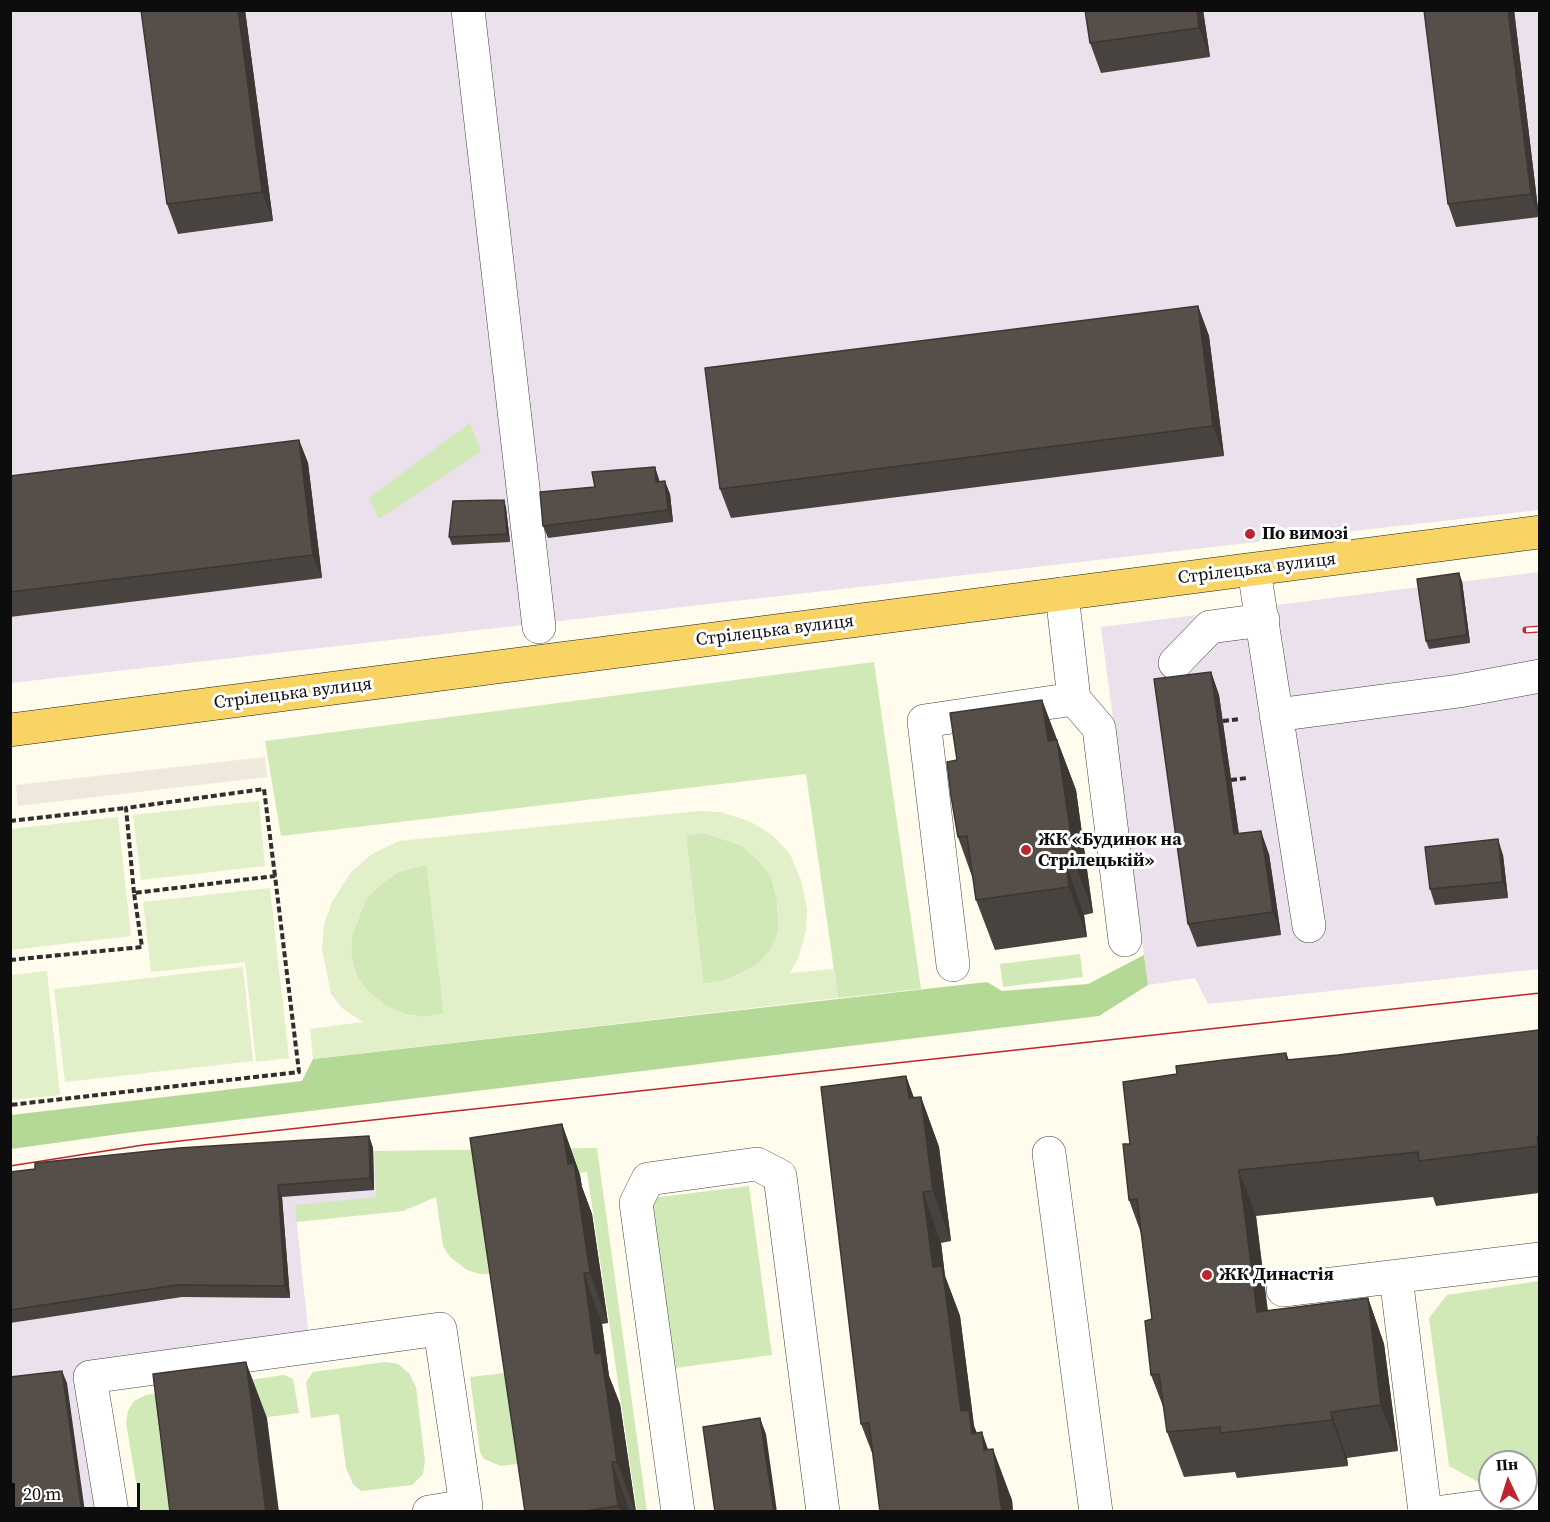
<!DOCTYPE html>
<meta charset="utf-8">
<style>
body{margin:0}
#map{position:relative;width:1550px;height:1522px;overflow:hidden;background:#fffbed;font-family:"Source Serif 4",serif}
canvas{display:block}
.frame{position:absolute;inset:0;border:12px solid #0d0d0d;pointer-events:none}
.north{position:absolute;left:1478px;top:1450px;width:60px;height:60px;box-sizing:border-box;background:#fff;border:2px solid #9e9e9e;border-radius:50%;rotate:356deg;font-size:16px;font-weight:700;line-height:24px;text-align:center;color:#0d0d0d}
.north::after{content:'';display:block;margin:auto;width:21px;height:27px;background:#bc262c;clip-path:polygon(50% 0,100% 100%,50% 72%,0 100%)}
.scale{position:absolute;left:12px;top:1483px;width:128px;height:27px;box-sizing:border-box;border:3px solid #0d0d0d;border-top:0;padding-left:8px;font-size:18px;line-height:21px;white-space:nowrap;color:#0d0d0d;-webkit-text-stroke:4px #fff;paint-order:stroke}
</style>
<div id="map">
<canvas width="1550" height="1522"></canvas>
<div class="frame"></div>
<div class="north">Пн</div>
<div class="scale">20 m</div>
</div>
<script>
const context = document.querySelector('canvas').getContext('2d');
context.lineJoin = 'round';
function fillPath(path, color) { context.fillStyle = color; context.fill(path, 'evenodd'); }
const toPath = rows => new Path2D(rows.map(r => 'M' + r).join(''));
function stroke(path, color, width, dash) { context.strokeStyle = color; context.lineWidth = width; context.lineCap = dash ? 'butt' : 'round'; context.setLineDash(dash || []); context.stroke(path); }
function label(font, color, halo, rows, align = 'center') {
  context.font = font + ' "Source Serif 4",serif'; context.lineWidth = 6; context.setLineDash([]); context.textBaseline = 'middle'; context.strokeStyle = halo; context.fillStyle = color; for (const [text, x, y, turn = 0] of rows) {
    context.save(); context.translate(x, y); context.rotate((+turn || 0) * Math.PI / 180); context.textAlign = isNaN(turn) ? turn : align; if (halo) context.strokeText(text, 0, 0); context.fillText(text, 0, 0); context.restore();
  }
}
const industrial = toPath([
 [10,11,1539,11,1539,510,11,683],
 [1539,572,1539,969,1208,1004,1195,978,1148,985,1101,627],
 [374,1151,376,1197,295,1206,310,1348,90,1377,112,1511,11,1512,11,1180,183,1160]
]);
const green = toPath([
 [470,423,481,451,379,519,369,498],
 [874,662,921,989,838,998,806,774,281,836,265,741],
 [704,833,741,845,758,860,771,877,777,900,779,929,772,948,757,965,724,981,703,984,686,835],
 [427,864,444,1014,423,1017,404,1014,383,1004,366,989,356,975,351,954,352,936,366,899,382,883,398,872],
 [1080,954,1083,977,1003,987,1000,964],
 [597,1148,647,1511,637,1511,587,1172,477,1188,490,1274,479,1274,467,1270,450,1257,443,1246,436,1197,403,1211,296,1222,295,1205,376,1197,374,1151],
 [749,1186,772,1355,675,1368,652,1198],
 [1539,1281,1539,1479,1526,1481,1526,1462,1490,1462,1490,1485,1484,1485,1449,1466,1429,1318,1447,1295],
 [385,1362,398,1364,409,1373,416,1387,425,1461,423,1474,412,1485,361,1491,353,1484,346,1468,339,1414,311,1418,306,1382,313,1372],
 [505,1373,517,1464,501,1466,484,1459,480,1452,470,1377],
 [284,1375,293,1379,299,1413,159,1431,170,1511,141,1511,126,1423,128,1411,134,1401,146,1395]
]);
const forest = toPath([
 [1144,955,1148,985,1099,1016,127,1133,11,1149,11,1115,302,1081,313,1059,987,982,1002,991,1088,984]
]);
const pitch = toPath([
 [259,801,265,866,141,880,133,815],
 [699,811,721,812,751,822,772,835,790,854,801,880,807,909,806,931,798,959,790,973,834,969,838,998,313,1059,310,1029,363,1022,342,1008,331,994,322,949,324,924,332,902,351,872,372,854,399,841],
 [704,833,741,845,758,860,771,877,777,900,779,929,772,948,757,965,724,981,703,984,686,835],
 [426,864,444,1013,423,1017,404,1014,383,1004,366,989,356,975,351,954,352,936,366,899,382,883,398,872],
 [118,817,131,936,11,950,11,829],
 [270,888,289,1058,256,1062,245,962,151,972,143,902],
 [243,967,253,1061,65,1082,54,989],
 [47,971,60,1095,11,1100,11,975]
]);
const plaza = toPath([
 [265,757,267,777,18,806,16,785]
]);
const path = toPath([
 [1223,721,1240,719],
 [1231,780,1247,778],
 [10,821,126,808],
 [134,893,126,808,264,789,275,876],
 [10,960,142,947,134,893,275,876,299,1072,10,1105]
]);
const minor = toPath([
 [468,10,539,627],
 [1254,570,1309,926],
 [1062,594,1074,699],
 [1175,663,1210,627,1263,620],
 [1276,715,1459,691,1540,676],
 [953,965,924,721,1074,699,1099,728,1125,940],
 [1049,1153,1096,1512],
 [1396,1277,1425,1512],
 [1283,1290,1540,1259],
 [112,1512,90,1377,440,1329,466,1506,429,1512],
 [678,1512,636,1203,648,1179,757,1164,780,1176,823,1512],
 [1442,1512,1540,1499]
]);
const major = toPath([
 [10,730,1540,532]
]);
const tram = toPath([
 [10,1166,143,1145,1540,993]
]);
const rail = toPath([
 [1526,630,1540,629]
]);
const wall = toPath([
 [245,10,273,221,178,234,167,204],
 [1085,10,1203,10,1210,57,1101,73,1090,43],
 [1424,10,1514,10,1539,217,1456,227,1448,204],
 [1198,306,1209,336,1224,456,731,518,720,489],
 [299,440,308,463,322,578,10,617,10,476],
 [655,467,659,482,670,494,673,522,548,538,543,526,595,487],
 [504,500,506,508,510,542,452,545,449,537],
 [1462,581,1470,643,1429,649,1426,641],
 [1211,672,1219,695,1239,834,1269,854,1281,935,1197,947,1188,924],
 [1042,700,1076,790,1093,913,1084,915,1087,937,995,950,976,900,974,882,958,837,957,760],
 [1503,855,1508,898,1435,905,1430,889],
 [1539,1030,1539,1193,1436,1206,1433,1197,1256,1216,1268,1311,1368,1298,1384,1344,1398,1451,1347,1458,1348,1466,1237,1478,1235,1472,1184,1477,1167,1432,1164,1409,1151,1375,1152,1319,1141,1233,1129,1200,1130,1144,1177,1074,1286,1053,1289,1060,1338,1055],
 [906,1076,914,1098,921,1097,939,1147,951,1241,941,1243,945,1276,960,1316,974,1426,977,1433,988,1450,1012,1500,1013,1512,880,1512,874,1458,861,1424],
 [562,1124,580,1175,582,1187,592,1214,608,1323,602,1324,609,1376,620,1404,636,1512,525,1512],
 [369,1136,373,1148,374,1190,282,1197,290,1298,182,1297,10,1323,10,1172,35,1169]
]);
const shadedWall = toPath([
 [238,10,245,10,273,221,262,192],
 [1197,10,1203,10,1210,57,1199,28],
 [1508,10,1514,10,1539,217,1531,194],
 [1198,306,1209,336,1224,456,1213,426],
 [299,440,308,463,322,578,313,555],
 [655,467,659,479,661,495,656,482],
 [665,481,670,494,673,522,668,510],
 [504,500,506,508,510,542,507,534],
 [1459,573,1462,581,1470,643,1467,635],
 [1211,672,1219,695,1242,857,1234,834],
 [1042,700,1076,790,1093,913,1075,863,1048,741],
 [1261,831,1269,854,1281,935,1273,912],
 [1498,839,1503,855,1508,898,1503,882],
 [1066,864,1084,915,1087,937,1069,887],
 [906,1076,924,1126,921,1097,939,1147,951,1241,933,1191,909,1098],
 [562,1124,580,1175,582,1187,592,1214,608,1323,590,1273,568,1164],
 [369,1136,373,1148,374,1190,370,1178],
 [1239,1170,1256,1216,1273,1358,1257,1312],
 [278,1185,282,1197,290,1298,285,1286],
 [923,1192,941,1243,945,1276,960,1316,974,1426,987,1461,990,1484,961,1411,933,1267],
 [584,1273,602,1324,609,1376,620,1404,636,1512,617,1462,595,1354],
 [1368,1298,1384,1344,1398,1451,1381,1405],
 [246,1362,267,1418,279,1512,266,1512],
 [62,1371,67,1383,85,1512,82,1512],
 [1331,1412,1347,1458,1348,1466,1332,1420],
 [760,1418,766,1434,777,1512,774,1512],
 [982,1432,996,1472,993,1449,1012,1500,1013,1512,1002,1512,984,1450],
 [612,1462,630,1512,620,1512,618,1506]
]);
const building = toPath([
 [141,10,238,10,262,192,167,204,141,10],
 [1085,10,1197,10,1199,28,1090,43,1085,10],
 [1424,10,1508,10,1531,194,1448,204,1424,10],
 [1198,306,1213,426,720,489,705,368,1198,306],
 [299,440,313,555,10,592,10,476,299,440],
 [655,467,656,482,665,481,668,510,543,526,540,492,595,487,592,472,655,467],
 [504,500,507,534,449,537,453,501,504,500],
 [1459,573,1467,635,1426,641,1417,579,1459,573],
 [1211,672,1234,834,1261,831,1273,912,1188,924,1154,679,1211,672],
 [1042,700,1048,741,1057,740,1075,863,1066,864,1069,887,976,900,967,836,958,837,951,796,947,762,957,760,950,713,1042,700],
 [1498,839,1503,882,1430,889,1425,847,1498,839],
 [1539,1030,1539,1137,1537,1137,1538,1146,1419,1161,1418,1152,1239,1170,1257,1312,1368,1298,1381,1405,1331,1412,1332,1420,1221,1433,1220,1427,1167,1432,1159,1374,1151,1375,1145,1321,1152,1319,1137,1199,1129,1200,1123,1144,1130,1144,1123,1082,1177,1074,1176,1066,1224,1060,1286,1053,1287,1060,1338,1055,1539,1030],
 [906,1076,909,1098,921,1097,933,1191,923,1192,933,1267,942,1266,961,1411,969,1410,972,1434,982,1432,984,1450,993,1449,1002,1512,880,1512,869,1423,861,1424,821,1087,906,1076],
 [562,1124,568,1164,574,1163,590,1273,584,1273,595,1354,601,1353,617,1462,612,1462,618,1506,578,1512,525,1512,470,1138,562,1124],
 [369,1136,370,1178,278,1185,285,1286,177,1285,10,1310,10,1172,35,1169,35,1163,179,1148,369,1136],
 [246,1362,266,1512,170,1512,153,1374,246,1362],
 [62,1371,82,1512,10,1512,10,1377,62,1371],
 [760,1418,774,1512,715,1512,703,1427,760,1418]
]);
const markers = [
 [1250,534,6,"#bc262c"],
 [1026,850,6,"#bc262c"],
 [1207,1275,6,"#bc262c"]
];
const poiNames = [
 ["По вимозі",1262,534],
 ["ЖК «Будинок на",1038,840],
 ["Стрілецькій»",1038,861],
 ["ЖК Династія",1219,1275]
];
const streetNames = [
 ["Стрілецька вулиця",1257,569,-7],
 ["Стрілецька вулиця",775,631,-7],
 ["Стрілецька вулиця",293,694,-7]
];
fillPath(industrial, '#eae1ec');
fillPath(green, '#d0e9b7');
fillPath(forest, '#b4d996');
fillPath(pitch, '#e2f0c9');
fillPath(plaza, '#eee9dc');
stroke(minor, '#404040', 34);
stroke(major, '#1e1e1e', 34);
stroke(path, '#2f2f2f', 4, [6, 3]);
stroke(minor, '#fff', 33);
stroke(major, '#f8d464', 33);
stroke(tram, '#bc262c', 1.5);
stroke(rail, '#bc262c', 7);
stroke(rail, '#fff', 4.5, [14]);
fillPath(wall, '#49433f');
fillPath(shadedWall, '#3c3733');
fillPath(building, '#554e49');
stroke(building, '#3c3733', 1.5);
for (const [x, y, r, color] of markers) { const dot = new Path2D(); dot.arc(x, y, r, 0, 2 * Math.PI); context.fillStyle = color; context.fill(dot); stroke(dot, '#fff', 2); }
label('bold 18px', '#0d0d0d', '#fff', poiNames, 'left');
label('18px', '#0d0d0d', '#fff', streetNames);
</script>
